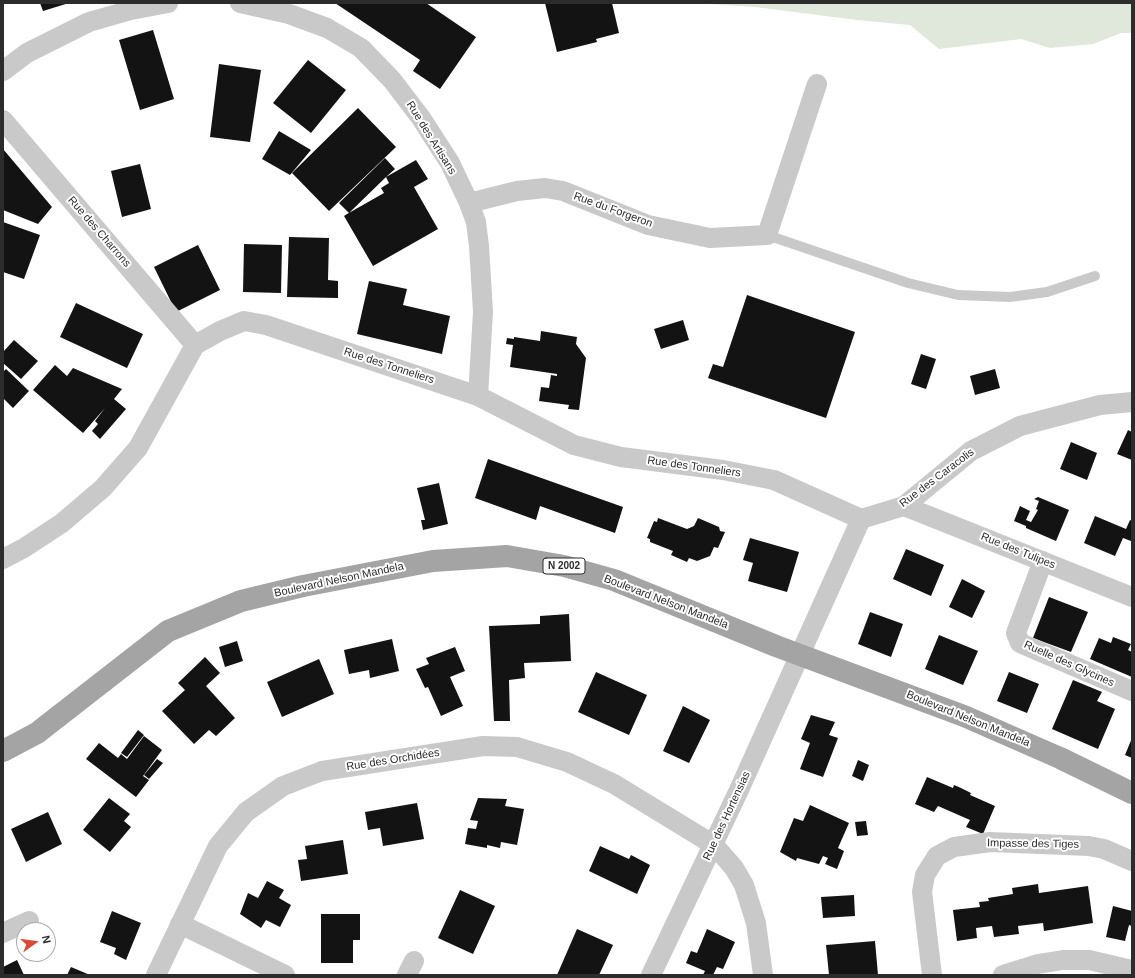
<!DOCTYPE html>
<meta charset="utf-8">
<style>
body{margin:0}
#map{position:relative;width:1135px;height:978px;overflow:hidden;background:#fff;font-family:Helvetica,sans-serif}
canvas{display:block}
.frame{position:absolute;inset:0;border:4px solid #2c2c2c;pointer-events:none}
.north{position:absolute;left:16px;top:922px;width:40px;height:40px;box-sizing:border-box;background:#fff;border:1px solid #ababab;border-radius:50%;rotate:76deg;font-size:11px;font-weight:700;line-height:16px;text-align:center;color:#2c2c2c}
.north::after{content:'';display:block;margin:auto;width:14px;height:18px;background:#d74c39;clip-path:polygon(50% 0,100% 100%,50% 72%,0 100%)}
</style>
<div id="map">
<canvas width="1135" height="978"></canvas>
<div class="frame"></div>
<div class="north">N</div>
</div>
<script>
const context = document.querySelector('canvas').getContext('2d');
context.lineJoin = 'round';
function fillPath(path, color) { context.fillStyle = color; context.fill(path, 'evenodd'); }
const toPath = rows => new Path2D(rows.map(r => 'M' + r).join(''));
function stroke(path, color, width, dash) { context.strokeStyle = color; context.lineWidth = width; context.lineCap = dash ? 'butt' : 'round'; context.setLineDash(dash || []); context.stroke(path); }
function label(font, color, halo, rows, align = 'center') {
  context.font = font + ' Helvetica,sans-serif'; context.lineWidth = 4; context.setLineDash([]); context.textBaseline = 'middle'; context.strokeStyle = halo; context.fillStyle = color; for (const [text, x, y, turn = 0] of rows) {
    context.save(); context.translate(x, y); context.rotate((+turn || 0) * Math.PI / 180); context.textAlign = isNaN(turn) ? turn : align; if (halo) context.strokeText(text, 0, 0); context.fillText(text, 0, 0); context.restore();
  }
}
const green = toPath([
 [693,3,1132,3,1132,33,1121,33,1093,44,1050,48,1021,39,939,49,910,25,857,20,755,7]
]);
const building = toPath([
 [40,3,69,3,43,11],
 [335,3,426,3,476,37,440,89,413,71,420,60],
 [545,3,612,3,619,33,596,39,597,42,557,52],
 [153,30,174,99,140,110,119,40],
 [308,60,346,90,311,133,273,103],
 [219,64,261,70,250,142,210,137],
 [358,108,396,147,329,211,292,173],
 [279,131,311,150,290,175,262,159],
 [3,149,52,207,38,224,3,210],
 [385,158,395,169,386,177,416,160,428,179,414,187,438,229,373,266,344,216,347,214,384,193,381,188,389,183,386,177,349,213,339,203],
 [140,164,151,209,122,217,111,171],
 [3,222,40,235,24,279,3,272],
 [289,237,329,238,328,280,338,281,338,298,287,297],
 [244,244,282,245,281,293,243,292],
 [198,245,220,290,176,312,154,267],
 [369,281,407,289,403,305,450,316,442,354,357,334],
 [747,295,855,332,826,418,708,378,713,364,723,367],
 [76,303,143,334,127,368,60,337],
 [683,320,689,340,661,349,654,329],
 [541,331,577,337,576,344,586,358,579,410,568,409,569,405,539,401,541,387,549,388,551,375,557,376,557,374,510,367,513,345,506,344,507,338,514,339,514,337,540,341],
 [14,340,38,361,21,379,3,363,3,352],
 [921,354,936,359,926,389,911,384],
 [55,365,67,376,73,368,122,389,114,399,126,409,100,439,92,431,98,424,95,421,105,408,83,433,33,390],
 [6,369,29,391,13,408,3,398,3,372],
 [995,369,1000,388,975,395,970,376],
 [1128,430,1132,432,1132,460,1117,454],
 [1071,442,1097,453,1087,480,1060,469],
 [488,459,623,507,615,533,540,506,536,520,475,498],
 [439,483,448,524,423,530,421,520,425,520,417,488],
 [1038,497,1069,510,1056,541,1026,528,1026,526,1014,521,1020,506,1030,511,1026,520,1031,522,1038,510,1036,509,1039,501,1034,499],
 [1095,516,1126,529,1130,520,1132,521,1131,541,1123,538,1115,556,1084,543],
 [658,518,687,529,694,526,698,518,719,527,720,531,725,532,718,548,714,547,710,556,697,561,689,558,687,562,671,555,673,551,650,542,650,539,647,538,654,521,657,522],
 [750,538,799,552,787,592,748,581,753,563,743,560],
 [906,549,944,565,931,596,893,579],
 [962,579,985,591,972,618,949,607],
 [1049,597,1088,612,1071,652,1033,638],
 [870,612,903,624,891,657,858,644],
 [569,614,571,661,524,663,525,678,509,680,510,721,494,721,489,626,540,624,540,616],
 [939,635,978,651,963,685,925,669],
 [1113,637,1131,644,1128,650,1132,652,1132,677,1090,659,1099,638,1111,643],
 [392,639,399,671,370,678,369,670,349,674,344,650],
 [237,641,243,661,225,667,219,647],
 [455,647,465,671,450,677,463,706,441,716,428,687,425,688,416,669,429,664,426,658],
 [205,657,220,673,206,686,235,718,216,736,209,730,194,744,162,711,185,690,178,683],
 [319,659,334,694,282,717,267,682],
 [596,672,647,695,629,735,578,712],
 [1009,672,1039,684,1027,713,997,701],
 [1073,680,1102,692,1097,701,1115,709,1098,749,1052,729],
 [683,706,710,720,689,763,663,751],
 [811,715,835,722,829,735,838,738,823,777,800,769,810,743,801,739],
 [138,730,144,735,127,757,121,753],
 [144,736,162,750,143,776,149,780,136,797,86,759,99,743,118,758,121,754,127,759],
 [1132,738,1132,758,1125,755],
 [157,759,163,763,149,779,144,775],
 [858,760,869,765,863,781,852,776],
 [927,777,953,788,954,785,961,788,971,793,970,795,995,806,983,834,966,827,970,820,938,806,934,812,915,804],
 [109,798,130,814,124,821,131,827,110,852,83,830],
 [478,798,507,799,505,806,524,809,517,845,501,842,500,848,487,845,487,848,465,844,468,828,476,829,478,821,470,820],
 [417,803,424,839,383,846,380,828,368,830,365,812],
 [810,805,849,823,838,848,844,851,837,869,825,864,828,858,823,856,819,864,797,858,796,861,780,852,794,818,803,821],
 [48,812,62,844,26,862,11,829],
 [866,821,868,835,857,836,855,822],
 [343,840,348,874,301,881,298,860,307,859,305,846],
 [600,846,629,859,631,855,650,865,637,894,589,871],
 [267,881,284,890,279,898,291,905,280,927,266,920,261,928,240,914,248,893,258,898],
 [1038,884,1039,893,1088,886,1093,923,1044,931,1043,923,1018,926,1019,934,994,937,992,926,976,928,977,938,957,941,953,910,980,907,979,902,989,901,988,898,1013,894,1012,888],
 [460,890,495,906,473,954,438,938],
 [854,895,855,916,823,918,821,897],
 [1113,906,1132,911,1132,926,1129,925,1125,941,1106,937],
 [112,911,141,923,126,960,114,954,116,948,100,942],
 [321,914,360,914,360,940,353,940,353,963,321,963],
 [577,929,613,945,599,975,557,975],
 [707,929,735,942,723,969,717,967,713,975,703,975,705,971,686,963,691,951,697,953],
 [875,941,878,975,829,975,826,945],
 [17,960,24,975,3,975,3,967],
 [71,967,90,975,67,975]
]);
const lane = toPath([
 [767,235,908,283,958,295,1010,297,1047,292,1095,276]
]);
const street = toPath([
 [240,3,289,14,327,28,361,48,392,80,421,118,450,163,469,203,476,222,479,246,483,312,478,396],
 [3,71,27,53,89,22,131,10,168,3],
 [3,120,195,345],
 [469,203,517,191,545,188,563,191,648,225,710,238,767,235,817,84],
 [904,506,1132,597],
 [3,559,24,548,62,523,103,488,138,448,195,345,220,331,244,321,266,325,478,396,574,445,621,457,723,470,774,480,861,519],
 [1043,561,1016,633,1020,643,1132,691],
 [180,924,285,975],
 [3,933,29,921],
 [156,975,218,846,246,812,283,786,322,771,483,746,517,747,567,762,614,784,714,845,734,868,744,885,756,923,763,975],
 [407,975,414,961],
 [651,975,739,790,861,519,904,506,971,451,1020,426,1100,405,1132,402],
 [932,975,922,892,925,875,937,856,954,847,990,842,1089,846,1104,849,1132,861],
 [1003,975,1038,964,1063,960,1089,960,1132,970]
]);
const primary = toPath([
 [3,751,37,733,168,631,241,601,303,586,433,561,507,556,564,566,614,580,776,646,964,716,1060,758,1132,793]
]);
const shields = [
 [564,566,42]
];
const shieldNames = [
 ["N 2002",564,566]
];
const streetNames = [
 ["Rue des Artisans",431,138,58],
 ["Rue du Forgeron",613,210,20],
 ["Rue des Charrons",99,232,49],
 ["Rue des Tonneliers",389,366,18],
 ["Rue des Tonneliers",694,467,8],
 ["Rue des Caracolis",937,478,-37],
 ["Rue des Tulipes",1018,551,22],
 ["Boulevard Nelson Mandela",339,580,-12],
 ["Boulevard Nelson Mandela",666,602,21],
 ["Ruelle des Glycines",1069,664,24],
 ["Boulevard Nelson Mandela",968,719,22],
 ["Rue des Orchidées",393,760,-9],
 ["Rue des Hortensias",727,816,-65],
 ["Impasse des Tiges",1033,844,1]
];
fillPath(green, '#dfe8da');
fillPath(building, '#131313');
stroke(lane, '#c9c9c9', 10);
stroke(street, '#c9c9c9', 20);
stroke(primary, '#a4a4a4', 22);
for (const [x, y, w] of shields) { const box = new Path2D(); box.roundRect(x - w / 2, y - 8, w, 16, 3); context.fillStyle = '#fff'; context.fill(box); stroke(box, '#2c2c2c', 1); }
label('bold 10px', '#2c2c2c', null, shieldNames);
label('11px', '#2c2c2c', '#fff', streetNames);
</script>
